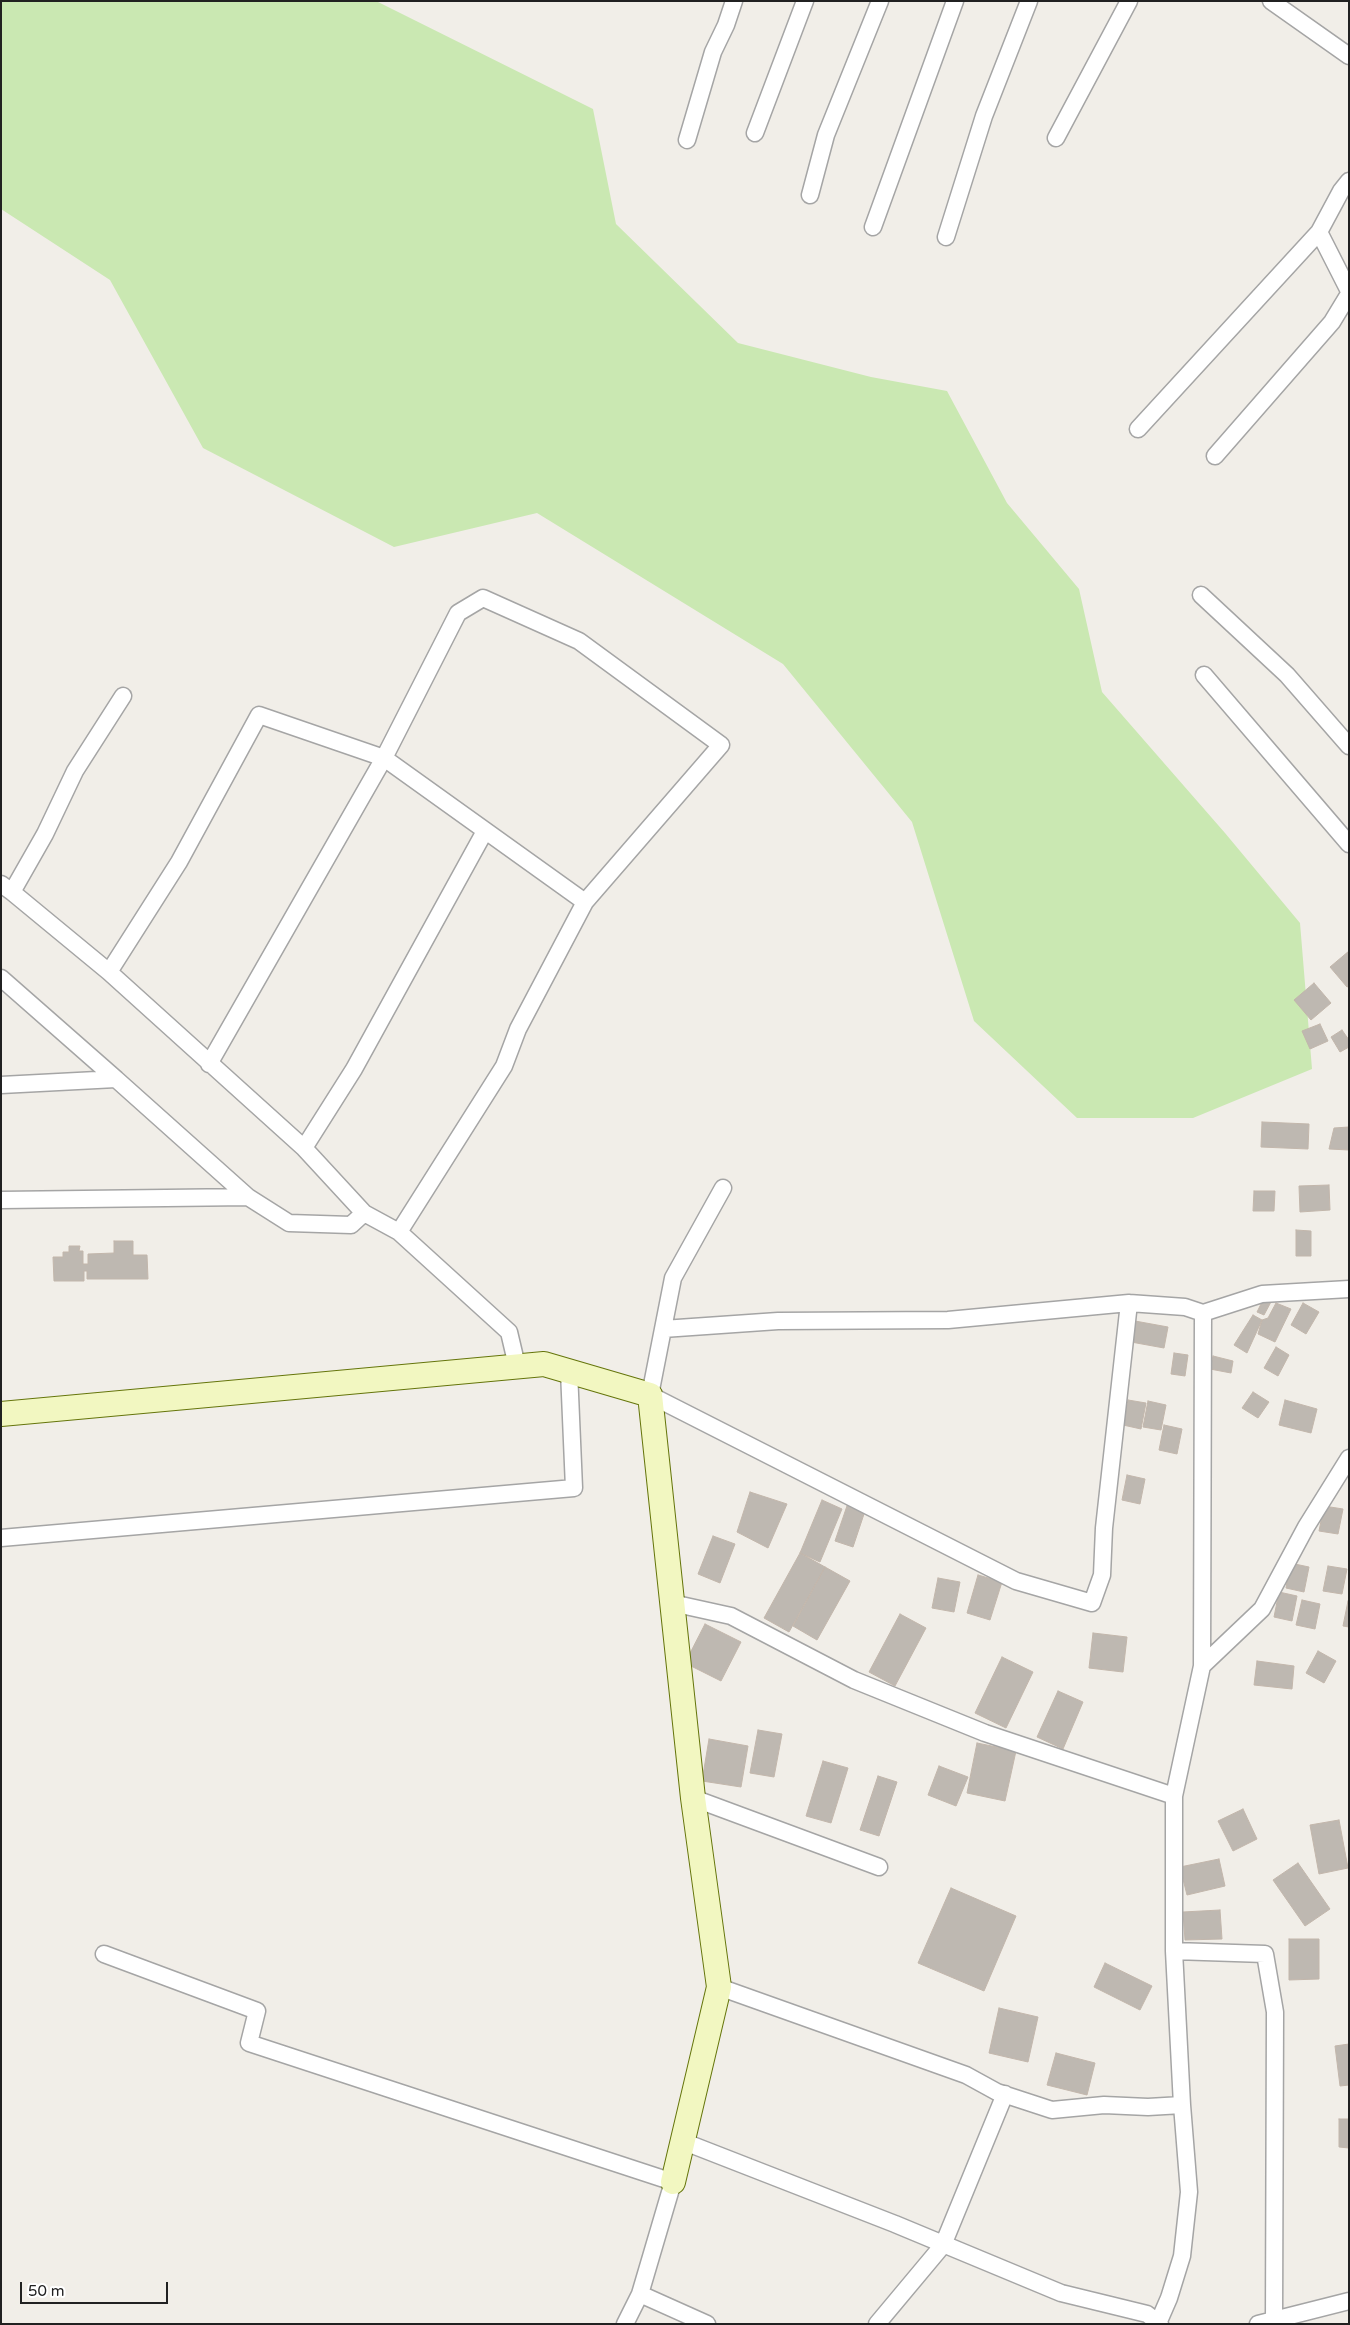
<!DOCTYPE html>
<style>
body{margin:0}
#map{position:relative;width:1350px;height:2325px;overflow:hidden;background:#f1eee8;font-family:"Varela Round",sans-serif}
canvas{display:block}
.frame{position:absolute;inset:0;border:2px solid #212121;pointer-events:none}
.scale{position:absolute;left:20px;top:2282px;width:148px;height:22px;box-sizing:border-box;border:2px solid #212121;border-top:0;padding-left:6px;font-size:15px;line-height:18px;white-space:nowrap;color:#212121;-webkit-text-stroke:4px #fff;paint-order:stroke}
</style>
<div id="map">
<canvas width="1350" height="2325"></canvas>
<div class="frame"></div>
<div class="scale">50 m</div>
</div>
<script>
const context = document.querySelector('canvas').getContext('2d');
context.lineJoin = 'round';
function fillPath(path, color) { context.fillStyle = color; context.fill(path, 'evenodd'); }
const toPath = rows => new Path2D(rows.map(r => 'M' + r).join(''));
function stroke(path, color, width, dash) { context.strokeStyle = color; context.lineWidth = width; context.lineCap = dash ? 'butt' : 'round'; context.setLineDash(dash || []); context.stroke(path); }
const grass = toPath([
 [1,1,376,1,593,109,616,224,738,343,871,377,947,391,1007,503,1079,589,1102,692,1225,833,1300,923,1312,1069,1193,1118,1077,1118,974,1021,912,822,783,664,537,513,394,547,203,448,110,280,1,209]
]);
const building = toPath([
 [1349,951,1349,986,1347,987,1330,967,1349,951],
 [1314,983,1331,1003,1311,1020,1294,1000,1314,983],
 [1320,1024,1328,1041,1310,1049,1302,1031,1320,1024],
 [1342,1030,1349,1040,1349,1047,1340,1052,1331,1037,1342,1030],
 [1262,1122,1309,1124,1308,1149,1261,1147,1262,1122],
 [1349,1127,1349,1150,1329,1149,1334,1128,1349,1127],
 [1329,1185,1330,1210,1300,1212,1299,1186,1329,1185],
 [1254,1191,1275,1191,1274,1211,1253,1211,1254,1191],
 [1296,1230,1311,1231,1311,1256,1296,1256,1296,1230],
 [114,1241,133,1241,133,1255,147,1255,148,1279,87,1279,87,1271,84,1271,84,1281,54,1281,53,1257,63,1257,63,1252,69,1252,69,1246,80,1246,79,1251,83,1251,83,1264,88,1264,88,1254,114,1253,114,1241],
 [1265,1296,1272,1300,1264,1315,1257,1312,1265,1296],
 [1276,1303,1291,1309,1275,1342,1258,1334,1262,1320,1268,1318,1276,1303],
 [1303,1303,1319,1312,1306,1334,1291,1325,1303,1303],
 [1253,1315,1262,1320,1247,1353,1234,1345,1253,1315],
 [1135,1321,1168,1327,1164,1348,1131,1342,1135,1321],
 [1276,1347,1289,1355,1278,1376,1264,1368,1276,1347],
 [1174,1353,1188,1355,1185,1376,1171,1374,1174,1353],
 [1213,1356,1233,1361,1231,1373,1210,1369,1213,1356],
 [1253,1392,1269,1402,1258,1418,1242,1408,1253,1392],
 [1128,1400,1146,1403,1141,1429,1123,1425,1128,1400],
 [1285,1400,1317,1409,1311,1433,1279,1425,1285,1400],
 [1148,1401,1166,1405,1161,1430,1143,1427,1148,1401],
 [1164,1425,1182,1429,1177,1454,1159,1450,1164,1425],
 [1127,1475,1145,1479,1140,1504,1122,1500,1127,1475],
 [750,1492,787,1504,768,1548,737,1532,750,1492],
 [822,1500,842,1509,820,1562,800,1553,822,1500],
 [849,1500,867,1505,853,1547,835,1541,849,1500],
 [1324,1506,1343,1509,1338,1534,1319,1531,1324,1506],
 [713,1536,735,1544,720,1583,698,1574,713,1536],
 [800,1553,825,1567,789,1632,764,1618,800,1553],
 [1290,1563,1309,1567,1304,1592,1286,1588,1290,1563],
 [1328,1566,1347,1569,1342,1594,1323,1591,1328,1566],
 [825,1567,850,1581,817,1640,793,1626,825,1567],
 [978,1575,1002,1582,990,1620,967,1613,978,1575],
 [938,1578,960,1582,954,1612,932,1608,938,1578],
 [1279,1592,1297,1596,1292,1621,1274,1617,1279,1592],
 [1302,1600,1320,1604,1315,1629,1296,1625,1302,1600],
 [1348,1601,1349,1601,1349,1627,1343,1626,1348,1601],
 [900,1614,926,1628,895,1686,869,1672,900,1614],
 [705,1624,741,1642,721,1681,685,1663,705,1624],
 [1093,1633,1127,1637,1123,1672,1089,1668,1093,1633],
 [1318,1651,1336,1661,1324,1683,1306,1673,1318,1651],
 [1002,1657,1033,1672,1006,1728,975,1713,1002,1657],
 [1257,1661,1294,1666,1292,1689,1254,1685,1257,1661],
 [1058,1691,1083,1702,1063,1749,1037,1737,1058,1691],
 [758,1730,782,1734,774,1777,750,1773,758,1730],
 [709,1739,748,1746,741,1787,702,1781,709,1739],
 [977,1743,1016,1751,1005,1801,967,1793,977,1743],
 [823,1761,848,1768,831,1823,806,1816,823,1761],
 [939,1766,968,1777,956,1806,928,1795,939,1766],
 [878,1776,897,1782,879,1836,860,1830,878,1776],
 [1243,1809,1257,1839,1233,1851,1218,1821,1243,1809],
 [1339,1820,1348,1868,1319,1874,1310,1825,1339,1820],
 [1219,1859,1225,1886,1187,1895,1180,1867,1219,1859],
 [1298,1863,1330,1909,1305,1926,1273,1880,1298,1863],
 [951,1888,1016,1916,984,1991,918,1963,951,1888],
 [1220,1910,1222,1939,1185,1940,1183,1912,1220,1910],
 [1289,1939,1319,1939,1319,1979,1289,1980,1289,1939],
 [1105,1963,1152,1986,1140,2010,1094,1987,1105,1963],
 [999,2008,1038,2017,1028,2062,989,2053,999,2008],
 [1349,2044,1349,2085,1340,2086,1335,2046,1349,2044],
 [1056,2053,1095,2063,1087,2095,1047,2085,1056,2053],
 [1339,2119,1349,2119,1349,2148,1339,2147,1339,2119]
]);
const street = toPath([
 [1271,1,1349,56],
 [755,133,805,1],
 [1056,138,1129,1],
 [687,140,713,52,726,25,734,1],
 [810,195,826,135,880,1],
 [873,227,955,1],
 [1319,232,1349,291],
 [946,237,984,116,1029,1],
 [1138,429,1319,232,1341,191,1349,181],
 [1215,456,1332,322,1349,294],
 [1201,595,1287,675,1349,746],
 [1204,675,1349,844],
 [1,884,12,892,45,834,75,771,123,696],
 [12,892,109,972,304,1148,364,1213,399,1232,509,1332,517,1366],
 [109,972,179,862,259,715,384,758,585,902],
 [1,978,116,1079,1,1085],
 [209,1064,384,758,458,613,483,598,579,641,721,745,585,902,518,1029,504,1066,399,1232],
 [304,1148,354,1069,485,831],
 [723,1188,673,1278,650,1395,1016,1581,1092,1603,1102,1575,1104,1528,1129,1303],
 [248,1197,289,1223,351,1225,364,1213],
 [1,1200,248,1197,116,1079],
 [663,1329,778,1321,948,1320,1129,1303,1185,1307,1203,1313,1262,1294,1349,1289],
 [1,1538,574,1488,569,1371],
 [672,1603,731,1616,854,1680,985,1733,1174,1796],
 [1202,1666,1262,1609,1306,1527,1349,1458],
 [693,1798,879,1867],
 [1174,1951,1265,1954,1275,2012,1274,2320],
 [104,1954,257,2011,249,2043,673,2182,640,2294,625,2324],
 [719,1987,966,2075,997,2092,1052,2110,1104,2105,1148,2107,1182,2105,1189,2192,1182,2256,1169,2298,1159,2321],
 [1182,2105,1174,1951,1174,1796,1202,1666,1203,1313],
 [682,2141,895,2224,1061,2293,1147,2314,1160,2324],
 [640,2294,707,2324],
 [877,2324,943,2245,1005,2094],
 [1258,2324,1349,2301]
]);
const secondary = toPath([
 [1,1414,544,1364,650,1395,693,1798,719,1987,673,2182]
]);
fillPath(grass, '#cae8b2');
fillPath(building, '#beb8b1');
stroke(building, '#c2b6ab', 1);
stroke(street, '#a5a5a5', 19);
stroke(secondary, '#65750b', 26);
stroke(street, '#fff', 16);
stroke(secondary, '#f2f7c1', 24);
</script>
